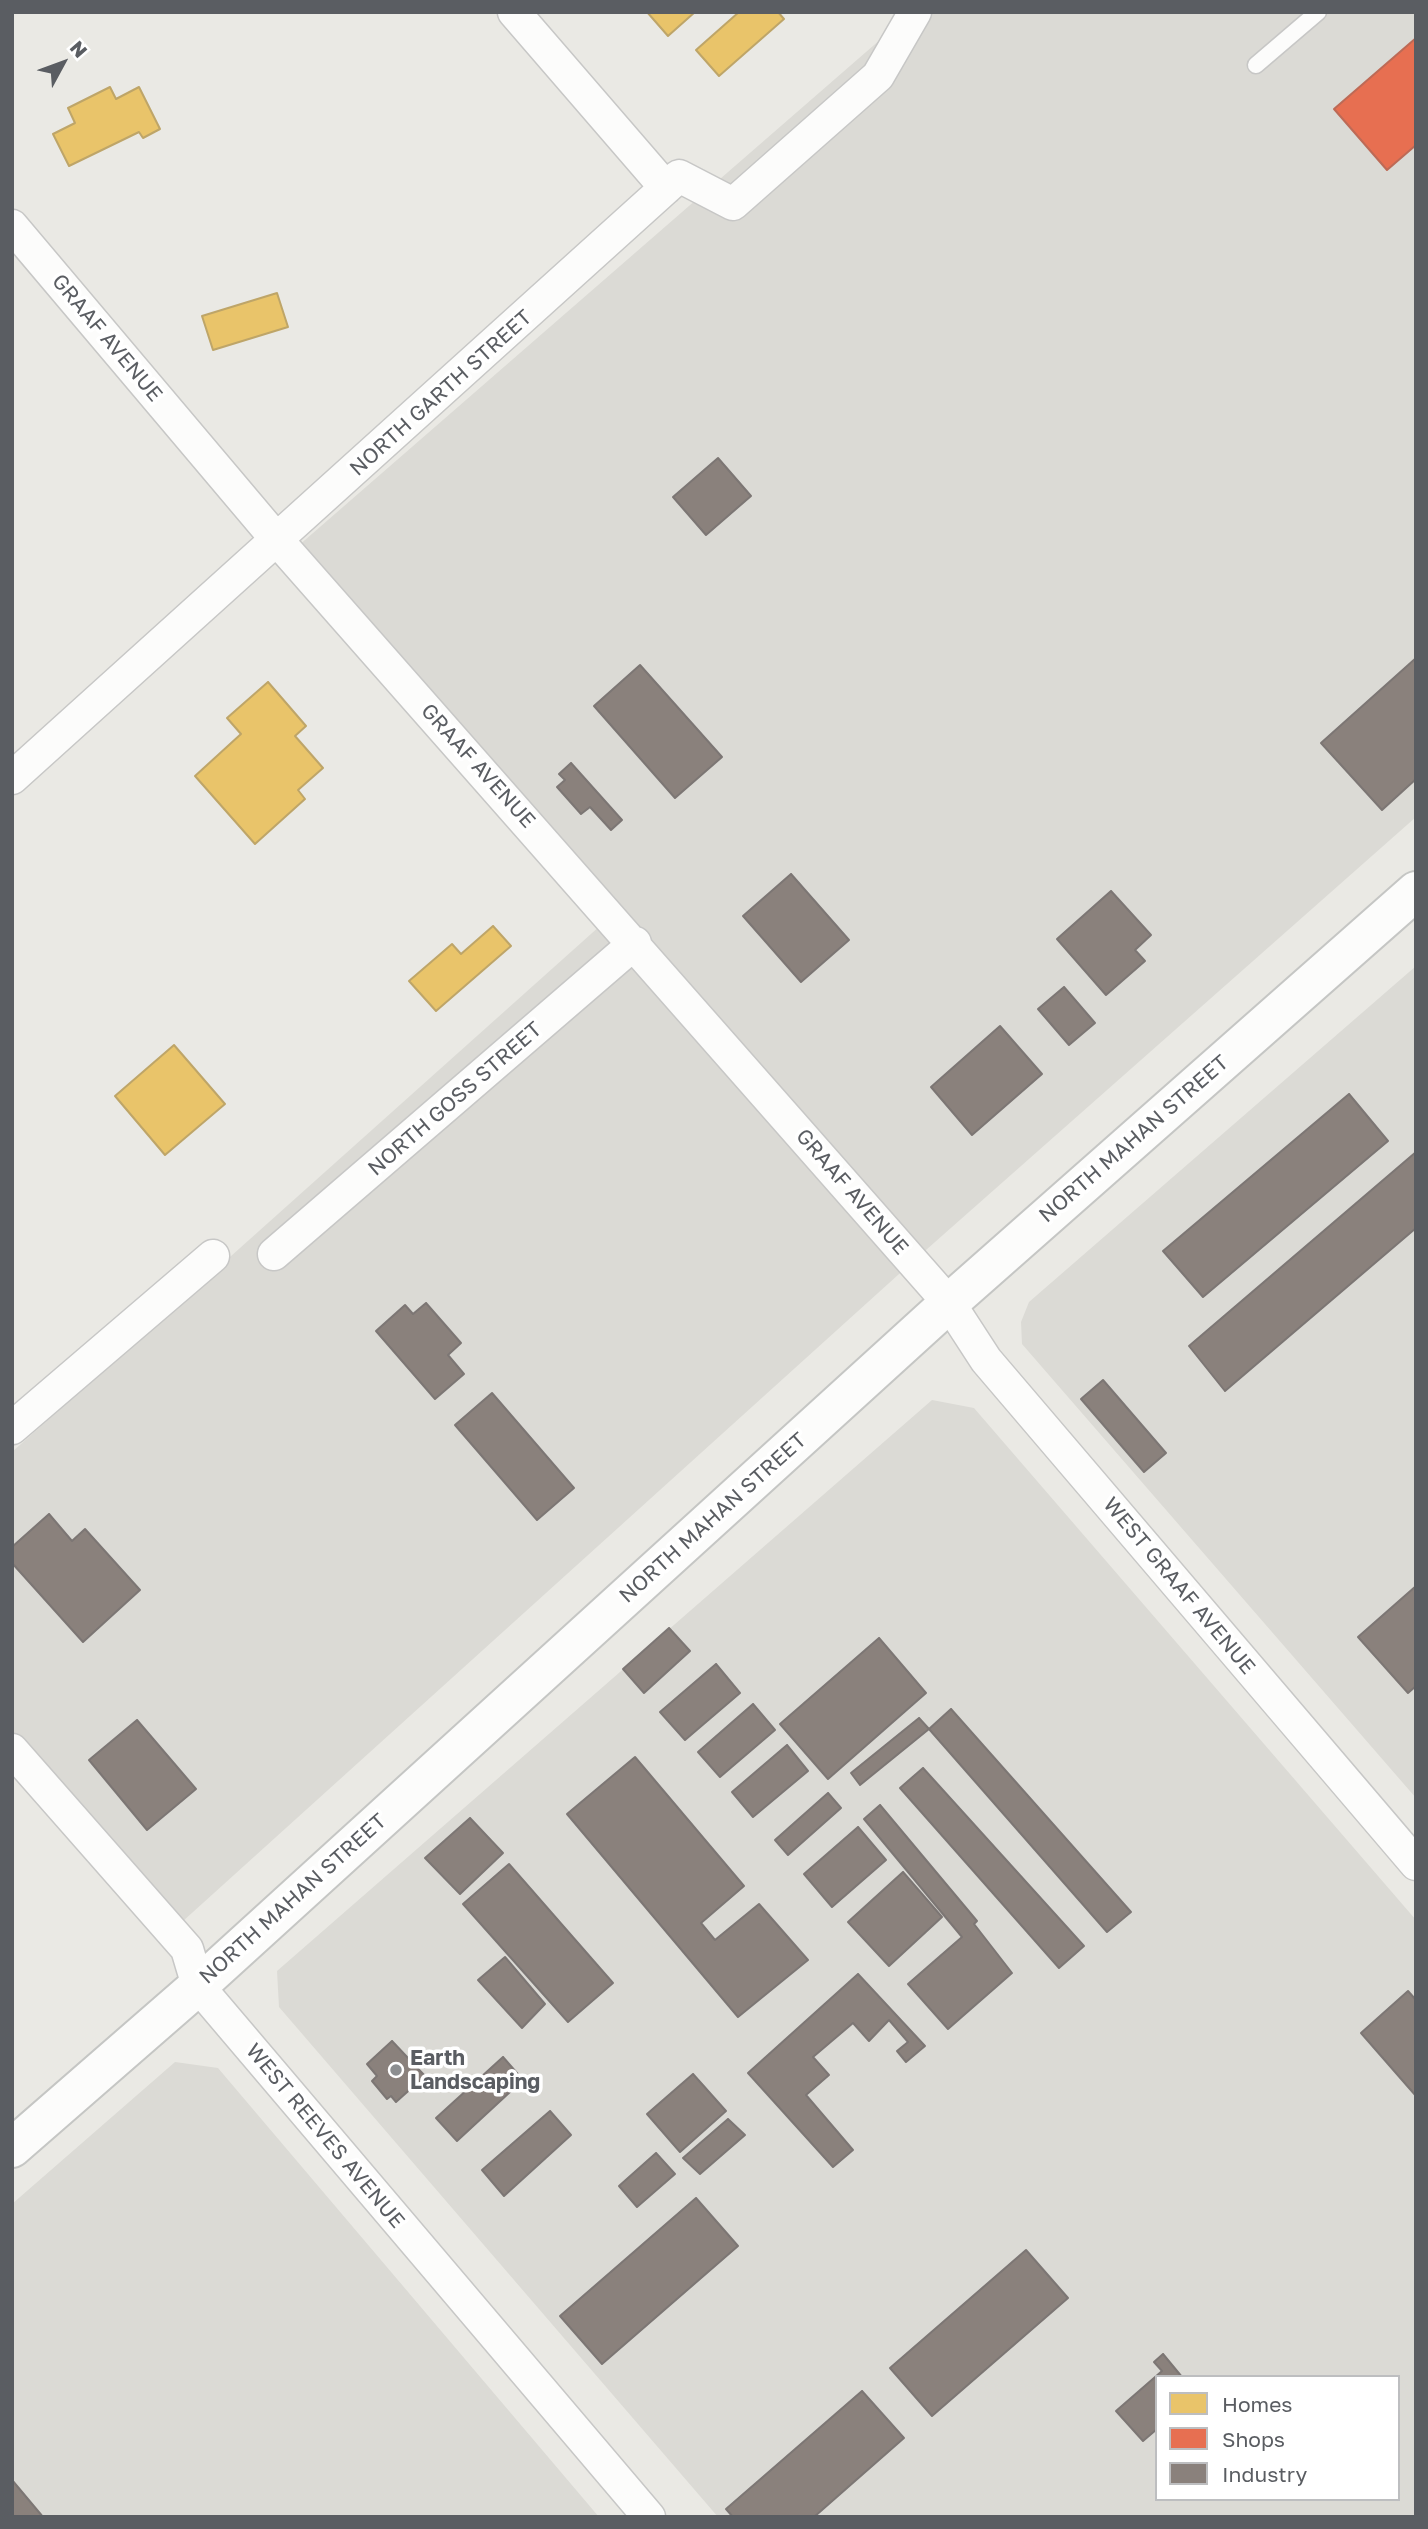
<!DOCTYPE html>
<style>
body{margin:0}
#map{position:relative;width:1428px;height:2529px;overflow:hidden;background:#eae9e4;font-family:"Golos Text",sans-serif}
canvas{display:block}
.frame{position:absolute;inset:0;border:14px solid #5a5d62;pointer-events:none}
.legend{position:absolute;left:1155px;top:2375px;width:245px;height:126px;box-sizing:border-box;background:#fff;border:2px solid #bdbec0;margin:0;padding:9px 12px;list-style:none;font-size:21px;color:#5a5d62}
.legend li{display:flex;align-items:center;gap:14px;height:35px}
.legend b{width:35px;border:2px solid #bdbec0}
.north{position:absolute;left:28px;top:28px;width:70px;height:70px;-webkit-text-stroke:5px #fff;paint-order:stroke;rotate:49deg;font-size:19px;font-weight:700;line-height:28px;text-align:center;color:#5a5d62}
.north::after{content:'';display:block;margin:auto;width:24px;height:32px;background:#5a5d62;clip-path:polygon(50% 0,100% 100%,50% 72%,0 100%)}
</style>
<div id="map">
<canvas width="1428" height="2529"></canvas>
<div class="frame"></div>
<ul class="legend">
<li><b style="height:19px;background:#e9c46a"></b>Homes</li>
<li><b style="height:19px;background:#e76f51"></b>Shops</li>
<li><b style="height:19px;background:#8a817c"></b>Industry</li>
</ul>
<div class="north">N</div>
</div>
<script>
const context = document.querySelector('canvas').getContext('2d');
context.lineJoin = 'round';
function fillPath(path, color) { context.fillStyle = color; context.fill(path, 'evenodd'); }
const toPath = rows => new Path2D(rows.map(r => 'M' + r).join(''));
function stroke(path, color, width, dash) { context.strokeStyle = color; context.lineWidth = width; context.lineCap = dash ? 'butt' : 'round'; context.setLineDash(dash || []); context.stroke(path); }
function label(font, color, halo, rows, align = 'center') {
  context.font = font + ' "Golos Text",sans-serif'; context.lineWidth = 7; context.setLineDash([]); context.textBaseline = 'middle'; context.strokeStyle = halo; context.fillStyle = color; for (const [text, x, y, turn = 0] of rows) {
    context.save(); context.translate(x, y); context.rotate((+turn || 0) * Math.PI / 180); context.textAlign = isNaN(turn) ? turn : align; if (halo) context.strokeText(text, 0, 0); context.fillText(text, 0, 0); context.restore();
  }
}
const industrial = toPath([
 [912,12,1416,12,1416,817,909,1265,172,1931,12,1744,12,1452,601,925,282,560],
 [1416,966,1416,1798,1022,1344,1021,1322,1029,1302],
 [932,1400,974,1408,1416,1920,1416,2517,718,2517,279,2007,277,1971],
 [1157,2377,1398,2377,1398,2499,1157,2499],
 [175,2062,218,2068,599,2517,12,2517,12,2204]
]);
const homes = toPath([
 [647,12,695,12,668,36,647,12],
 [739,12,778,12,784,19,719,76,696,50,739,12],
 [110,87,116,99,139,87,160,129,143,138,139,132,69,166,53,134,75,123,68,108,110,87],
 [277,293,288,327,213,350,202,316,277,293],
 [268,682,306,726,295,736,323,768,298,790,305,799,255,844,195,776,241,734,227,718,268,682],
 [493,926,511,946,436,1011,409,981,452,944,461,954,493,926],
 [174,1045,225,1104,165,1155,115,1096,174,1045]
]);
const shops = toPath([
 [1416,38,1416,145,1387,170,1334,109,1416,38]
]);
const industry = toPath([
 [718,458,751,496,706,535,673,497,718,458],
 [1416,658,1416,779,1382,810,1321,743,1416,658],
 [640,665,722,757,675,798,594,706,640,665],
 [571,763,622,820,611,830,590,807,581,814,557,787,565,780,559,774,571,763],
 [791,874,849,940,801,982,743,916,791,874],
 [1111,891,1151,935,1135,950,1145,961,1106,995,1057,939,1111,891],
 [1064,987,1095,1023,1069,1045,1038,1009,1064,987],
 [1000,1026,1042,1074,972,1135,931,1087,1000,1026],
 [1349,1094,1388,1141,1203,1297,1163,1251,1349,1094],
 [1416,1152,1416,1228,1225,1391,1189,1346,1416,1152],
 [426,1303,461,1343,448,1355,464,1374,435,1399,376,1331,405,1305,413,1314,426,1303],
 [1103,1380,1166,1453,1144,1472,1081,1399,1103,1380],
 [492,1393,574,1488,537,1520,455,1425,492,1393],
 [49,1514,72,1541,85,1529,140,1590,83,1642,12,1563,12,1547,49,1514],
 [1416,1586,1416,1686,1408,1693,1358,1637,1416,1586],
 [669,1628,690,1651,644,1693,623,1669,669,1628],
 [879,1638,926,1693,828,1779,780,1724,879,1638],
 [716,1664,740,1693,685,1740,660,1712,716,1664],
 [753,1704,775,1730,720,1777,698,1752,753,1704],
 [951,1709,1131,1912,1107,1932,929,1729,951,1709],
 [919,1718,929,1729,860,1785,851,1773,919,1718],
 [137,1720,196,1789,147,1830,89,1760,137,1720],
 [787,1745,808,1771,753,1817,732,1792,787,1745],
 [635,1757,744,1886,701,1923,715,1940,759,1904,808,1960,738,2017,567,1814,635,1757],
 [923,1768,1084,1946,1059,1968,900,1788,923,1768],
 [828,1793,841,1808,788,1855,775,1840,828,1793],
 [880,1805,977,1921,974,1924,1012,1973,948,2029,908,1984,962,1937,864,1819,880,1805],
 [470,1818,503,1853,460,1894,425,1858,470,1818],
 [858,1827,886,1860,832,1907,804,1874,858,1827],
 [509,1864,613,1983,568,2022,463,1904,509,1864],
 [903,1872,942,1917,889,1966,848,1922,903,1872],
 [505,1957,545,2004,522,2028,478,1980,505,1957],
 [858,1974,925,2046,906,2062,897,2051,908,2042,889,2020,869,2041,853,2023,813,2057,829,2075,806,2095,853,2150,833,2167,748,2073,858,1974],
 [1408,1991,1416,2000,1416,2096,1361,2033,1408,1991],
 [392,2041,425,2076,396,2102,391,2096,387,2099,372,2081,377,2076,367,2064,392,2041],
 [503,2057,523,2080,457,2141,436,2118,503,2057],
 [693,2074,726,2111,680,2152,647,2114,693,2074],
 [550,2111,571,2135,504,2196,482,2170,550,2111],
 [728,2119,745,2135,700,2174,683,2158,728,2119],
 [656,2153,675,2174,637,2207,619,2186,656,2153],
 [696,2198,738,2246,602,2364,560,2316,696,2198],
 [1026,2250,1068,2298,932,2416,890,2368,1026,2250],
 [1163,2354,1182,2377,1157,2377,1157,2429,1143,2441,1116,2411,1162,2371,1154,2362,1163,2354],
 [862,2391,904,2438,814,2517,733,2517,726,2509,862,2391],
 [12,2480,43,2517,12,2517,12,2480]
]);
const lane = toPath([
 [1256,65,1318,12]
]);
const street = toPath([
 [514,12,666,188],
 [12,226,278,541,949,1303,986,1360,1416,1864],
 [12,778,679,176,733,204,878,76,915,12],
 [274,1254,635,943],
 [12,1428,213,1256],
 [12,1750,187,1949,198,1986,649,2517]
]);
const secondary = toPath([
 [12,2148,198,1986,949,1303,1416,891]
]);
const markers = [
 [396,2070,7,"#8c8e90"]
];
const streetNames = [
 ["GRAAF AVENUE",107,338,50],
 ["NORTH GARTH STREET",441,393,-42],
 ["GRAAF AVENUE",478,766,48],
 ["NORTH GOSS STREET",455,1099,-41],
 ["NORTH MAHAN STREET",1134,1139,-41],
 ["GRAAF AVENUE",852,1192,49],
 ["NORTH MAHAN STREET",713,1518,-42],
 ["WEST GRAAF AVENUE",1179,1586,50],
 ["NORTH MAHAN STREET",293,1899,-42],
 ["WEST REEVES AVENUE",325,2136,50]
];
const poiNames = [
 ["Earth",410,2058],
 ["Landscaping",410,2082]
];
fillPath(industrial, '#dbdad5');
fillPath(homes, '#e9c46a');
stroke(homes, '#bea568', 2);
fillPath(shops, '#e76f51');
stroke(shops, '#bd6a56', 2);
fillPath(industry, '#8a817c');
stroke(industry, '#7c7674', 2);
stroke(lane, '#c7c7c6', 19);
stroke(street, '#c7c7c6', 35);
stroke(secondary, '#c5c6c4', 42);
stroke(lane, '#fcfcfb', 16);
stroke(street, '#fcfcfb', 32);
stroke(secondary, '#fcfcfb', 38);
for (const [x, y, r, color] of markers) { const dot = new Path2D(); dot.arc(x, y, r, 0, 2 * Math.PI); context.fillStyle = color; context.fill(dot); stroke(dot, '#fff', 2.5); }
label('21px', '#5a5d62', '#fff', streetNames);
label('bold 21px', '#5a5d62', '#fff', poiNames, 'left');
</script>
